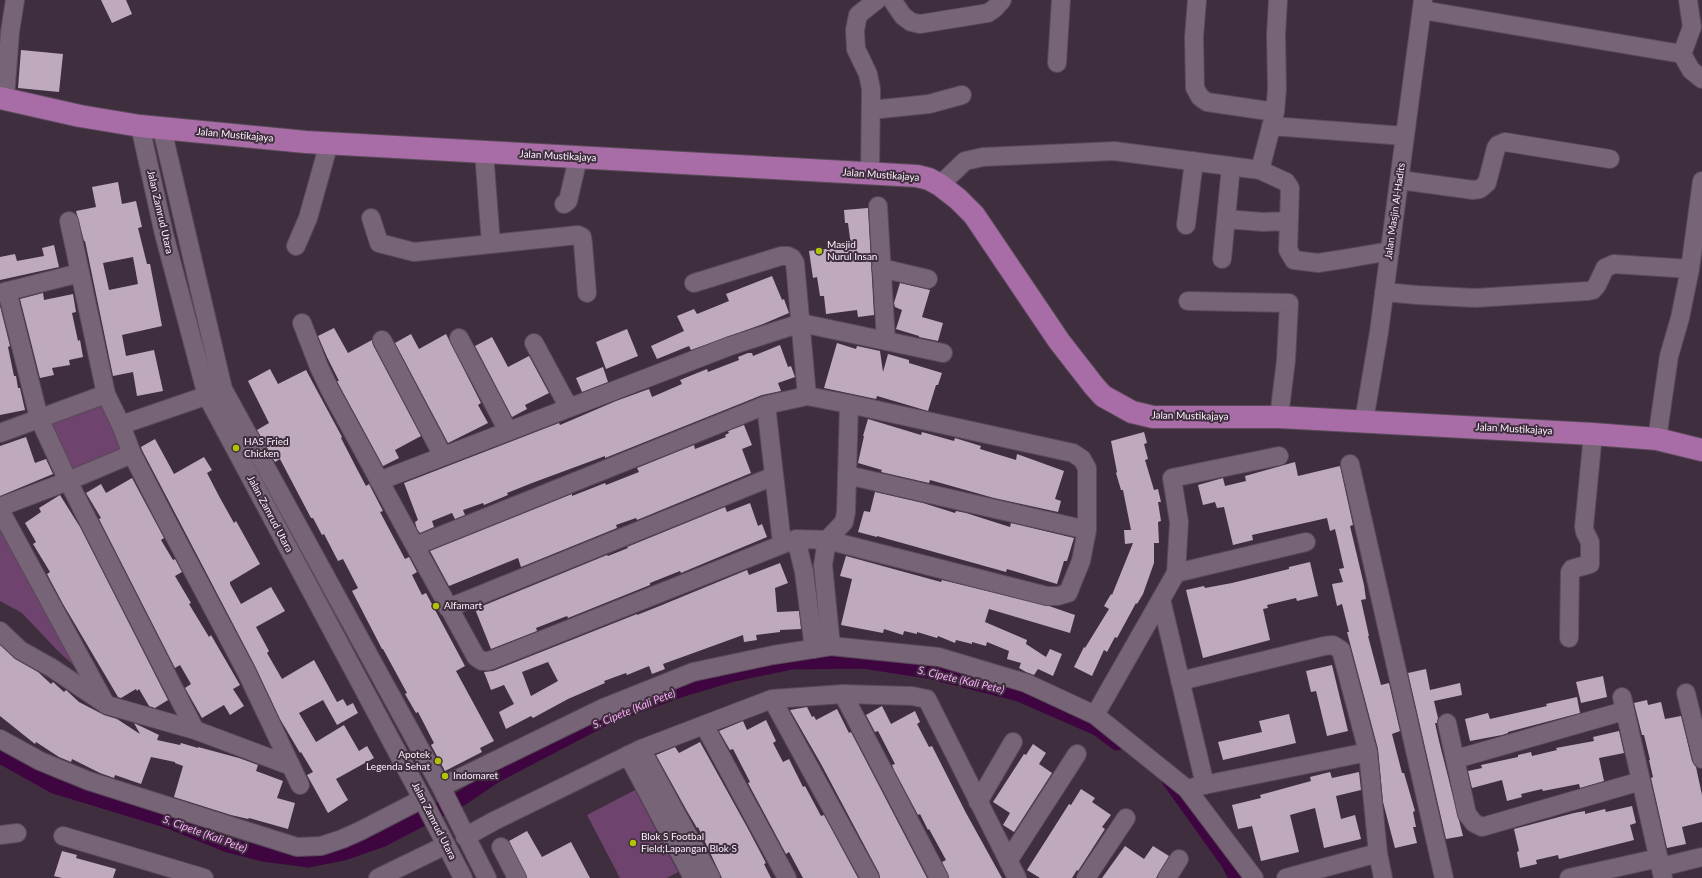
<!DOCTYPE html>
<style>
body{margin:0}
canvas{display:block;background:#3f2e3e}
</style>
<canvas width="1702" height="878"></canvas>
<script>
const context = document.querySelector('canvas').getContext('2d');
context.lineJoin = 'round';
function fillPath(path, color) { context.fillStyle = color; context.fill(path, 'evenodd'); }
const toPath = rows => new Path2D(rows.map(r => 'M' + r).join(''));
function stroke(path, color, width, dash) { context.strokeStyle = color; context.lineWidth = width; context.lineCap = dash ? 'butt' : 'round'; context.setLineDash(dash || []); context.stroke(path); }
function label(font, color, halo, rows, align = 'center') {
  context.font = font + ' Lato,sans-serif'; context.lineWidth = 4; context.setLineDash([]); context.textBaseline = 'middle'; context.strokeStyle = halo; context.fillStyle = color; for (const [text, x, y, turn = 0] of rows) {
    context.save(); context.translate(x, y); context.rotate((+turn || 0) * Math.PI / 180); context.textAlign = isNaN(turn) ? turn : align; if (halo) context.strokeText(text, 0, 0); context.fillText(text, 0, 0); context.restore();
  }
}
const green = toPath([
 [103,402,122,450,73,471,50,422],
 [0,527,81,672,57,650,22,613,0,601],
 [635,790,678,872,667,878,620,878,587,815]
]);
const canal = toPath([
 [0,756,54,786,169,821,228,845,263,854,309,860,344,853,381,840,462,798,496,775,609,716,683,689,730,675,792,662,863,661,928,671,1019,694,1097,728,1117,743],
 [1169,780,1229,864,1236,878]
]);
const building = toPath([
 [101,0,126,0,132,14,112,23],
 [21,50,63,54,59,92,18,88],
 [118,182,122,204,136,201,142,227,138,228,147,264,150,264,162,326,122,335,126,356,154,350,163,391,137,396,133,372,113,376,85,241,84,241,76,211,96,207,92,187],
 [133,257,138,284,109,290,103,263],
 [868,208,874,315,858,317,857,310,826,314,824,296,820,296,817,277,813,278,809,251,851,246,848,223,845,223,844,210],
 [54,245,59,267,0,280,0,257,15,254,17,261,44,256,42,248],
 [772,276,782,300,784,299,789,313,763,324,691,350,689,346,657,359,651,346,684,331,677,316,694,309,697,314,729,301,726,294],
 [900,283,930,290,922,317,943,323,938,341,919,337,919,336,896,329,902,310,895,307,894,303],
 [43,293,44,300,73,294,76,312,72,313,78,341,80,340,83,357,69,360,70,365,52,368,54,375,40,378,20,299],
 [0,306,10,346,8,347,14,376,16,376,18,388,20,388,25,410,0,415],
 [334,328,348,353,372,340,373,345,421,436,395,450,399,458,383,466,339,385,337,381,339,381,327,357,318,336],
 [627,329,638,356,606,369,596,342],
 [411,334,419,349,446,334,481,403,478,405,488,423,448,443,395,343],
 [492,337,508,367,529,356,549,393,525,405,527,409,512,417,475,346],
 [837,343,856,349,857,346,880,351,883,372,888,354,909,360,909,363,942,373,938,385,936,385,928,411,877,396,876,399,824,388],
 [780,345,788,367,791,366,795,377,778,383,781,391,762,395,605,458,605,456,532,483,507,493,508,495,484,505,483,503,463,510,465,515,455,519,452,513,432,521,434,527,420,533,417,529,415,522,418,520,404,483,559,423,560,425,616,401,649,389,652,397,682,384,680,380,707,369,708,372,739,360,738,357,748,353,752,353,753,356],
 [603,367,608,382,582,392,576,378],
 [270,369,278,384,306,370,342,437,341,438,358,471,366,486,369,484,383,511,380,512,405,559,409,557,417,572,412,575,422,595,426,593,465,666,456,671,494,741,480,748,482,752,445,771,431,745,434,743,418,712,416,713,405,694,407,693,383,649,382,649,352,591,358,588,343,559,338,561,324,534,322,535,313,518,311,518,280,459,275,462,257,430,269,423,248,381],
 [868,419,921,435,922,432,954,441,955,438,981,446,980,449,1016,460,1017,454,1064,471,1055,499,1061,501,1058,512,994,498,930,480,929,483,881,472,882,470,858,463,864,436,863,436],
 [744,425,752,445,742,449,751,473,637,520,636,518,616,525,617,528,521,567,518,558,449,586,430,551,572,494,572,496,605,483,606,485,639,472,637,468,694,445,695,449,726,437,725,435,729,433,728,431],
 [1144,432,1147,443,1144,444,1148,459,1145,460,1154,490,1158,489,1161,502,1158,502,1161,521,1158,522,1159,543,1154,543,1154,563,1143,594,1137,604,1136,603,1117,638,1115,637,1107,652,1104,650,1092,676,1074,667,1084,647,1085,648,1109,609,1104,606,1111,594,1112,595,1133,543,1125,544,1124,530,1131,530,1123,490,1121,490,1116,473,1117,472,1111,441],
 [26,437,35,463,46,459,53,474,0,496,0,446],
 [155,439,174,474,204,457,212,470,207,473,220,498,234,523,236,521,260,564,230,582,230,584,241,604,271,587,285,611,256,627,269,651,267,653,282,679,314,660,337,702,343,699,347,706,353,703,358,713,337,725,323,700,299,713,316,742,344,725,359,751,367,746,374,758,336,779,348,800,328,813,307,775,313,772,301,752,300,753,280,719,255,666,142,450,141,447],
 [1295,462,1298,476,1340,466,1353,525,1350,526,1364,585,1366,599,1361,600,1369,636,1368,636,1381,685,1389,683,1400,731,1392,734,1402,773,1404,773,1415,811,1413,812,1416,827,1413,827,1417,843,1395,848,1391,833,1383,802,1378,749,1351,647,1347,632,1349,632,1342,604,1337,606,1332,584,1343,582,1339,569,1344,568,1335,529,1330,531,1327,518,1252,535,1253,540,1233,545,1224,507,1217,508,1215,502,1203,505,1198,485,1223,478,1225,486,1246,481,1245,476],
 [132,478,164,538,161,540,173,560,175,559,182,572,175,576,191,603,189,604,209,637,211,635,240,685,233,689,244,706,230,715,224,705,202,718,185,688,191,684,180,665,175,668,99,519,101,518,86,493,101,484,106,493],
 [875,492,923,503,955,513,956,511,966,513,1010,527,1011,523,1074,538,1067,561,1064,561,1057,584,1007,569,1006,572,877,536,877,537,858,532,864,511,870,512],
 [60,495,80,527,168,700,155,708,149,706,139,689,137,691,136,689,121,698,118,697,63,604,47,574,50,572,33,544,36,542,25,523,41,512,39,508],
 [750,503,758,526,762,524,767,537,688,570,681,573,680,571,650,583,650,585,568,618,567,616,536,628,537,631,491,649,475,609,607,555,608,556,628,548,627,547,725,507,727,512],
 [846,556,941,582,942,580,1049,606,1075,615,1070,633,989,609,985,622,1027,640,1026,644,1046,657,1050,649,1062,654,1053,676,1038,669,1034,675,1026,672,1019,668,1021,663,1007,659,1009,651,987,642,986,646,972,642,972,644,956,640,955,643,938,636,937,638,917,632,917,634,904,631,903,635,884,629,883,633,841,625,852,579,840,576],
 [1310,562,1318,596,1297,601,1296,598,1267,605,1268,608,1263,609,1270,640,1203,658,1186,590,1204,586,1205,588,1232,583,1289,569,1289,567],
 [780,563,788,583,775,588,777,612,799,611,801,629,780,630,780,632,756,635,757,640,744,642,743,635,663,664,665,669,652,674,649,666,627,675,626,673,604,681,605,683,568,699,533,718,531,716,506,729,499,712,514,704,504,685,491,690,484,672,493,671,637,614,637,615,662,605,747,570,749,575],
 [548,662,558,681,531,696,522,672],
 [0,645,15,659,38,672,51,684,53,682,64,692,66,690,79,702,104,715,117,719,140,734,134,723,159,735,157,740,180,745,181,743,198,748,198,747,239,758,258,765,256,771,283,781,277,798,295,803,288,829,249,818,248,819,231,815,174,797,183,766,175,763,175,762,151,757,141,784,115,775,114,778,100,773,72,759,71,762,59,757,36,742,35,744,0,716],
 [1332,665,1348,731,1327,736,1316,691,1311,692,1306,671],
 [1426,669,1430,690,1460,683,1462,695,1434,701,1438,718,1437,723,1435,723,1439,741,1463,836,1446,839,1408,673],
 [1603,676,1607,697,1581,703,1576,682],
 [1577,697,1580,713,1508,732,1508,733,1502,735,1470,741,1465,719,1488,713,1490,719,1547,706,1546,704],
 [1647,700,1648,705,1661,702,1665,719,1681,716,1692,761,1696,767,1702,795,1702,822,1682,827,1686,844,1667,848,1651,778,1653,777,1649,760,1650,760,1644,735,1642,735,1634,703],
 [882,706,891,724,915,711,920,722,917,724,929,747,932,746,966,813,1002,878,949,878,942,862,946,860,929,829,928,830,920,814,918,815,894,770,892,765,895,764,878,731,875,732,866,715],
 [807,707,812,717,814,716,816,720,837,709,849,733,851,732,927,878,880,878,879,873,821,764,790,710],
 [1289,714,1296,743,1223,760,1218,742,1262,732,1259,721],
 [766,720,776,741,773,743,783,762,789,759,803,787,805,786,821,816,824,815,858,878,803,878,789,852,786,854,748,783,750,782,733,749,730,750,719,731,743,721,747,730],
 [1619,731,1624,753,1599,758,1604,781,1580,788,1579,784,1543,791,1542,789,1521,794,1522,797,1507,801,1502,780,1472,788,1468,771,1482,768,1481,765,1518,757,1518,755,1531,752,1532,756,1557,750,1556,748,1594,741,1593,737],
 [700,742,747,827,766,863,764,864,771,878,722,878,698,827,697,828,687,811,656,755,675,747,679,753],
 [1033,744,1046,753,1039,764,1052,773,1014,832,1003,825,1010,813,993,802,1024,754,1026,755],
 [1330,772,1332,778,1359,772,1361,790,1336,796,1341,819,1355,815,1361,839,1324,848,1315,808,1290,815,1299,852,1261,861,1252,826,1238,829,1232,805,1261,798,1260,795,1311,781,1310,777],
 [1081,789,1095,798,1092,802,1111,815,1102,827,1105,829,1078,871,1077,870,1072,878,1040,878,1027,870,1069,804,1071,805],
 [1632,806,1636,823,1630,825,1634,840,1559,859,1558,855,1536,860,1537,864,1520,868,1517,852,1519,851,1514,829,1574,813,1585,811,1585,814,1605,809,1606,812],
 [527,831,542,857,571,842,590,878,527,878,509,841],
 [1125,846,1144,859,1153,846,1169,856,1156,878,1102,878],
 [62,851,77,855,76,858,116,869,113,878,62,878,54,876]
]);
const minor = toPath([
 [892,0,903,16,911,22,920,24,988,13,995,8,1002,0],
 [1197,0,1194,37,1195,88,1200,97,1207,102,1275,112],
 [1422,10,1682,54,1691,70,1702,79],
 [1682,54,1692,27,1688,0],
 [1057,63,1061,0],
 [5,99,10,32,15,0],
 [871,110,929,104,962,95],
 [140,126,164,234,207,396,424,802,463,878],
 [1271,126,1405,136],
 [162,129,223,389,441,787,487,878],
 [1260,170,1286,182,1290,188,1288,250,1294,260,1318,263,1344,259,1390,251],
 [870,174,871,89,868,74,856,49,855,30,858,15,877,0],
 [1400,180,1473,190,1480,189,1487,183,1496,148,1498,145,1505,142,1610,159],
 [940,185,965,161,983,157,1114,151,1260,170,1275,112,1277,89,1276,35,1278,0],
 [564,204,568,201,578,158],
 [878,206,886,341],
 [371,218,379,243,414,252,491,244,484,152],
 [1226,219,1263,222,1288,221],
 [69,221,106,394,121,425,132,454,164,516,246,671,300,785],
 [1186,225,1194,161],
 [491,244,578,235,582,237,583,244,587,293],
 [296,246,308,218,329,143],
 [1222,259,1231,166],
 [881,268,928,279],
 [694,283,781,256,788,256,792,258,795,263,807,396],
 [7,291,39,418,68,481,195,730],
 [1384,292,1417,295,1475,298,1588,291,1593,290,1597,285,1605,268,1614,264,1690,269],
 [0,293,80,273],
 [1188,301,1289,303,1286,360,1279,417],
 [302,323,319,367,330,390,415,546],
 [459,338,508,431],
 [382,340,443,456],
 [534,343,569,408],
 [807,396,849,404,1073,453,1082,459,1087,468,1087,530,1081,561,1068,593,1058,596,1047,596,827,540,796,539,489,661,482,661,476,657,415,546,766,405,807,396],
 [766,405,782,544],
 [1364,421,1379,332,1423,0],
 [121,425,217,392],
 [0,433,106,394],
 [1657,439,1669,356,1680,318,1690,269,1702,181],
 [1350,464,1444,878],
 [847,475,1087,530],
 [379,481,730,346,801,323,943,353],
 [0,507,68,481,132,454],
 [0,510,105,703],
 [796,539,804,572,814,649],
 [1176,573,1306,542],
 [1161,599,1205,785],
 [448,608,774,476],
 [0,631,20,650,52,668,107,705,195,730,291,766],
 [1569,638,1570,572,1572,569,1590,564,1590,542,1585,532,1584,527,1593,434],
 [831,646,823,565,827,540,844,522,846,512,849,404],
 [1180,681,1324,646,1333,645,1341,650,1368,752,1378,853,1383,878],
 [1686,693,1702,759],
 [843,694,939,878],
 [1622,697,1663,878],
 [772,699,870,878],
 [1095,715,1176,573,1179,522,1172,478,1279,456],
 [1447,723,1467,814,1474,823,1482,827,1641,781],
 [704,725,787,878],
 [0,739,40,761,89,781,297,847,321,846,342,839,360,831,422,799],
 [641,749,772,699,843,694,912,696,927,699,1017,878],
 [628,755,693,878],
 [1456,759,1624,711],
 [441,787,603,708,693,672,773,655,831,646,939,657,1026,683,1095,715,1187,789,1254,878],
 [1194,787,1368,752],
 [978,802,1013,742],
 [0,835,17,833],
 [63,836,204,878],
 [465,837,494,821,641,749,711,878],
 [501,847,517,878],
 [1008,861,1077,754],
 [1661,867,1702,857],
 [378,878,446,845],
 [1086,878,1126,818],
 [1167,878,1179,859],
 [1286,878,1378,853],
 [1569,878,1659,858]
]);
const major = toPath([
 [0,98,80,116,140,126,306,142,917,176,929,179,940,185,958,199,974,215,1059,341,1094,386,1103,396,1132,412,1153,417,1279,417,1593,434,1657,439,1702,450]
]);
const markers = [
 [819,251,4,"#b0c502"],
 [236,448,4,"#b0c502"],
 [436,606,4,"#b0c502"],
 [438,761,4,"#b0c502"],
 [445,776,4,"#b0c502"],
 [633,843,4,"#b0c502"]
];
const streetNames = [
 ["Jalan Mustikajaya",235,135,5],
 ["Jalan Mustikajaya",558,156,3],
 ["Jalan Mustikajaya",881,175,4],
 ["Jalan Masjin Al-Hadits",1395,211,-82],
 ["Jalan Zamrud Utara",160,212,77],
 ["Jalan Mustikajaya",1190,416,1],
 ["Jalan Mustikajaya",1514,429,3],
 ["Jalan Zamrud Utara",270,514,62],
 ["Jalan Zamrud Utara",434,821,63]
];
const poiNames = [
 ["Masjid",827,245],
 ["Nurul Insan",827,257],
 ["HAS Fried",244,442],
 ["Chicken",244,454],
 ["Alfamart",444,606],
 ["Apotek",430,755,"right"],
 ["Legenda Sehat",430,767,"right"],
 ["Indomaret",453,776],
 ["Blok S Footbal",641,837],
 ["Field;Lapangan Blok S",641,849]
];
const waterNames = [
 ["S. Cipete (Kali Pete)",961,680,13],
 ["S. Cipete (Kali Pete)",634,709,-22],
 ["S. Cipete (Kali Pete)",205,834,20]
];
fillPath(green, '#6e436d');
stroke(canal, '#3f0540', 15);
fillPath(building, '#bea9bd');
stroke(minor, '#594a58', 20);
stroke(major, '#594a58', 24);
stroke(minor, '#776477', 18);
stroke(major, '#a86ca7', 22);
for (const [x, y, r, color] of markers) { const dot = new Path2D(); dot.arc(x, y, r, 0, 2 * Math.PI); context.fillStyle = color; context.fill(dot); stroke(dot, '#3f2e3e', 1.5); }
label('10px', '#fcf0fb', '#3f2e3e', streetNames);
label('10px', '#fcf0fb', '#3f2e3e', poiNames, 'left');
label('italic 11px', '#fca8fb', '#3f2e3e', waterNames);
</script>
